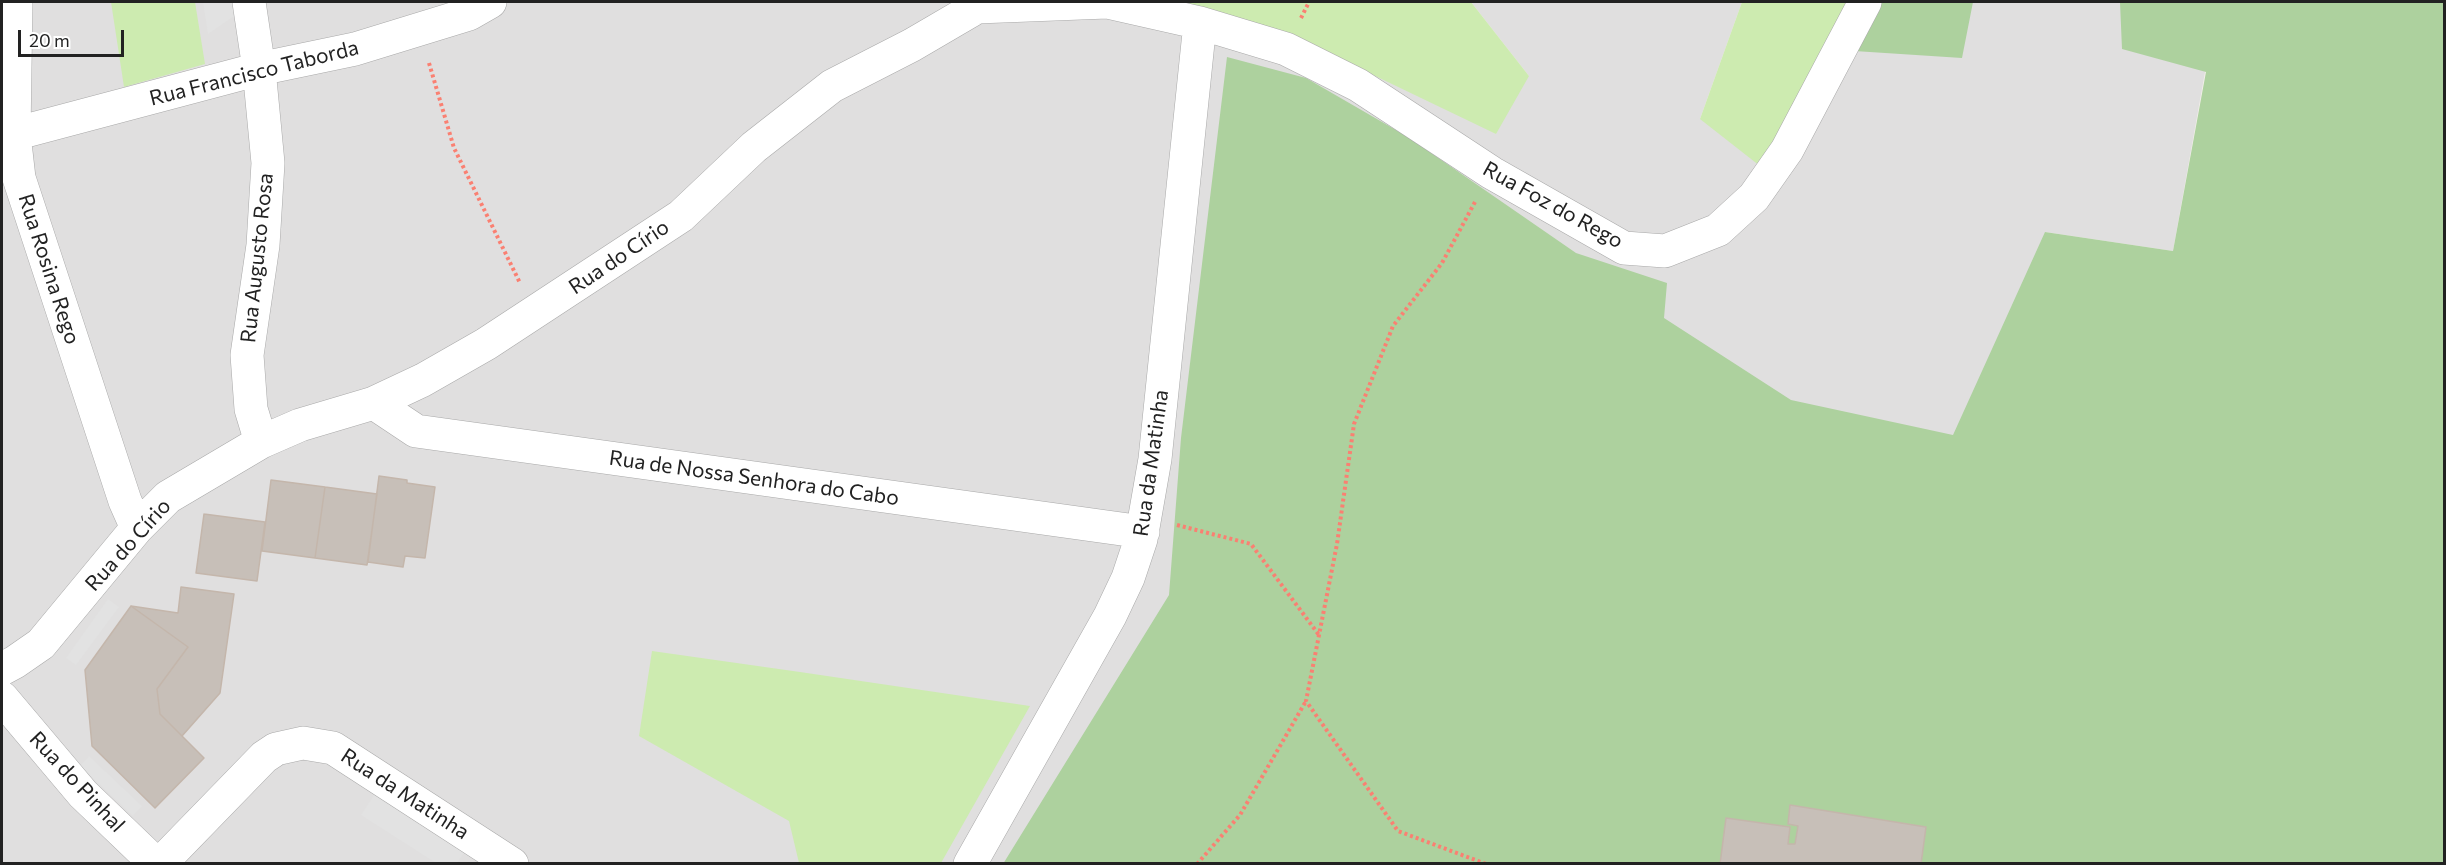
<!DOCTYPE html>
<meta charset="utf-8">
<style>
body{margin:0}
#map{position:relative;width:2446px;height:865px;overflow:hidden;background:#f2efe9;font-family:Commissioner,sans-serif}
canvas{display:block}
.frame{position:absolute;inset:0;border:3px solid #222;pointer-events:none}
.scale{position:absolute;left:18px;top:30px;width:106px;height:27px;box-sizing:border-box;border:3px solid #222;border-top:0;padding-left:8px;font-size:18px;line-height:21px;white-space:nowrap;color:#222;-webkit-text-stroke:4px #fff;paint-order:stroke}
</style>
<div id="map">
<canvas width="2446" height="865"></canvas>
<div class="frame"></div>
<div class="scale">20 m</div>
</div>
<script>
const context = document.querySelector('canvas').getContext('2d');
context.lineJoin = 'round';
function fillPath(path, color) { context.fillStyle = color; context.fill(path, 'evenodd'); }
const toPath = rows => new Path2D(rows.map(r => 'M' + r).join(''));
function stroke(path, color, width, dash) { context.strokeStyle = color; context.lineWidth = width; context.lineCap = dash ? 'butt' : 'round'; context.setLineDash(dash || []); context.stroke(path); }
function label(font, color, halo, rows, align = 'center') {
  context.font = font + ' Commissioner,sans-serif'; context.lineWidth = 4.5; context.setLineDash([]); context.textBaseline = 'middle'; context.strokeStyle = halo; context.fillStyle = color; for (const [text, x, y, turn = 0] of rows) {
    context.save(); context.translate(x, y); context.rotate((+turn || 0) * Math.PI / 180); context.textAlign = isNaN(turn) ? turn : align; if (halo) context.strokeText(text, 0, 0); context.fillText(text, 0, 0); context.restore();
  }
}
const residential = toPath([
 [2,2,1173,2,1529,76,1471,2,1742,2,1700,119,1865,2,2171,2,2205,72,2173,251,2045,232,2054,863,2,864]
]);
const grass = toPath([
 [111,2,195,2,205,64,124,87],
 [1173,2,1471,2,1529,76,1496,134,1317,48],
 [1742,2,1865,2,1760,166,1700,119],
 [652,651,800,672,1030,706,941,863,799,863,789,821,639,736]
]);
const forest = toPath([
 [1865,2,1973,2,1962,58,1839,50],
 [2120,2,2444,2,2444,863,1003,864,1169,595,1181,438,1227,57,1306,78,1408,137,1576,253,1667,283,1664,318,1791,400,1953,435,2045,232,2173,251,2206,72,2122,49]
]);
const parking = toPath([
 [203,2,235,2,237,14,208,34],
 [108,599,119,607,76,665,66,658],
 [89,756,142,806,133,816,80,766],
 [374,795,464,853,457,863,436,863,361,815]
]);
const building = toPath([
 [379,476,407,480,407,483,435,487,425,558,405,556,403,567,368,562,379,476],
 [271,480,325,487,315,558,262,551,271,480],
 [325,487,377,494,367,565,315,558,325,487],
 [204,514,265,522,257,581,196,573,204,514],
 [181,587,234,594,220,693,182,736,160,714,157,689,188,647,131,606,178,613,181,587],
 [131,606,188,647,157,689,160,714,204,758,155,808,92,746,85,670,131,606],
 [1790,805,1926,827,1921,864,1720,864,1726,818,1790,827,1788,844,1795,844,1798,826,1788,824,1790,805]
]);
const path = toPath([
 [1301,18,1309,2],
 [429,63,454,148,520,283],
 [1475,202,1442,263,1393,326,1354,424,1337,544,1306,701,1398,831,1486,864],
 [1177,525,1251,544,1319,635],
 [1197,864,1240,815,1306,701]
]);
const minor = toPath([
 [16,2,14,134,19,178,125,501,137,528],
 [249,2,259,69,268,163,263,245,247,355,251,409,261,442],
 [14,134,259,69,355,49,469,14,490,2],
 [374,403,416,431,1143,532],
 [2,669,15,662,41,644,137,528,168,497,261,442,300,425,374,403,423,380,486,344,681,216,754,147,832,86,912,45,977,7,1107,2,1200,23,1286,49,1358,85,1492,173,1624,248,1665,251,1718,230,1754,197,1787,150,1865,2],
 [2,698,83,794,156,864],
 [160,864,264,757,276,749,303,743,333,748,512,864],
 [970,864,1110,616,1128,578,1141,539,1155,459,1200,23]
]);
const streetNames = [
 ["Rua Francisco Taborda",254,73,-14],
 ["Rua Foz do Rego",1553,205,29],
 ["Rua do Círio",619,257,-34],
 ["Rua Augusto Rosa",257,258,-84],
 ["Rua Rosina Rego",49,269,72],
 ["Rua da Matinha",1151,463,-82],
 ["Rua de Nossa Senhora do Cabo",754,478,8],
 ["Rua do Círio",128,545,-48],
 ["Rua do Pinhal",77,782,47],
 ["Rua da Matinha",405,794,33]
];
fillPath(residential, '#e0dfdf');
fillPath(grass, '#cdebb0');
fillPath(forest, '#add19e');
fillPath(parking, '#e2e2e2');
fillPath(building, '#c7bfb8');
stroke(building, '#c4b6ab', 1.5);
stroke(minor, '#a9a9a9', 34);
stroke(path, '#fa8072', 4, [3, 3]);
stroke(minor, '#fff', 33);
label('21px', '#222', '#fff', streetNames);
</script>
